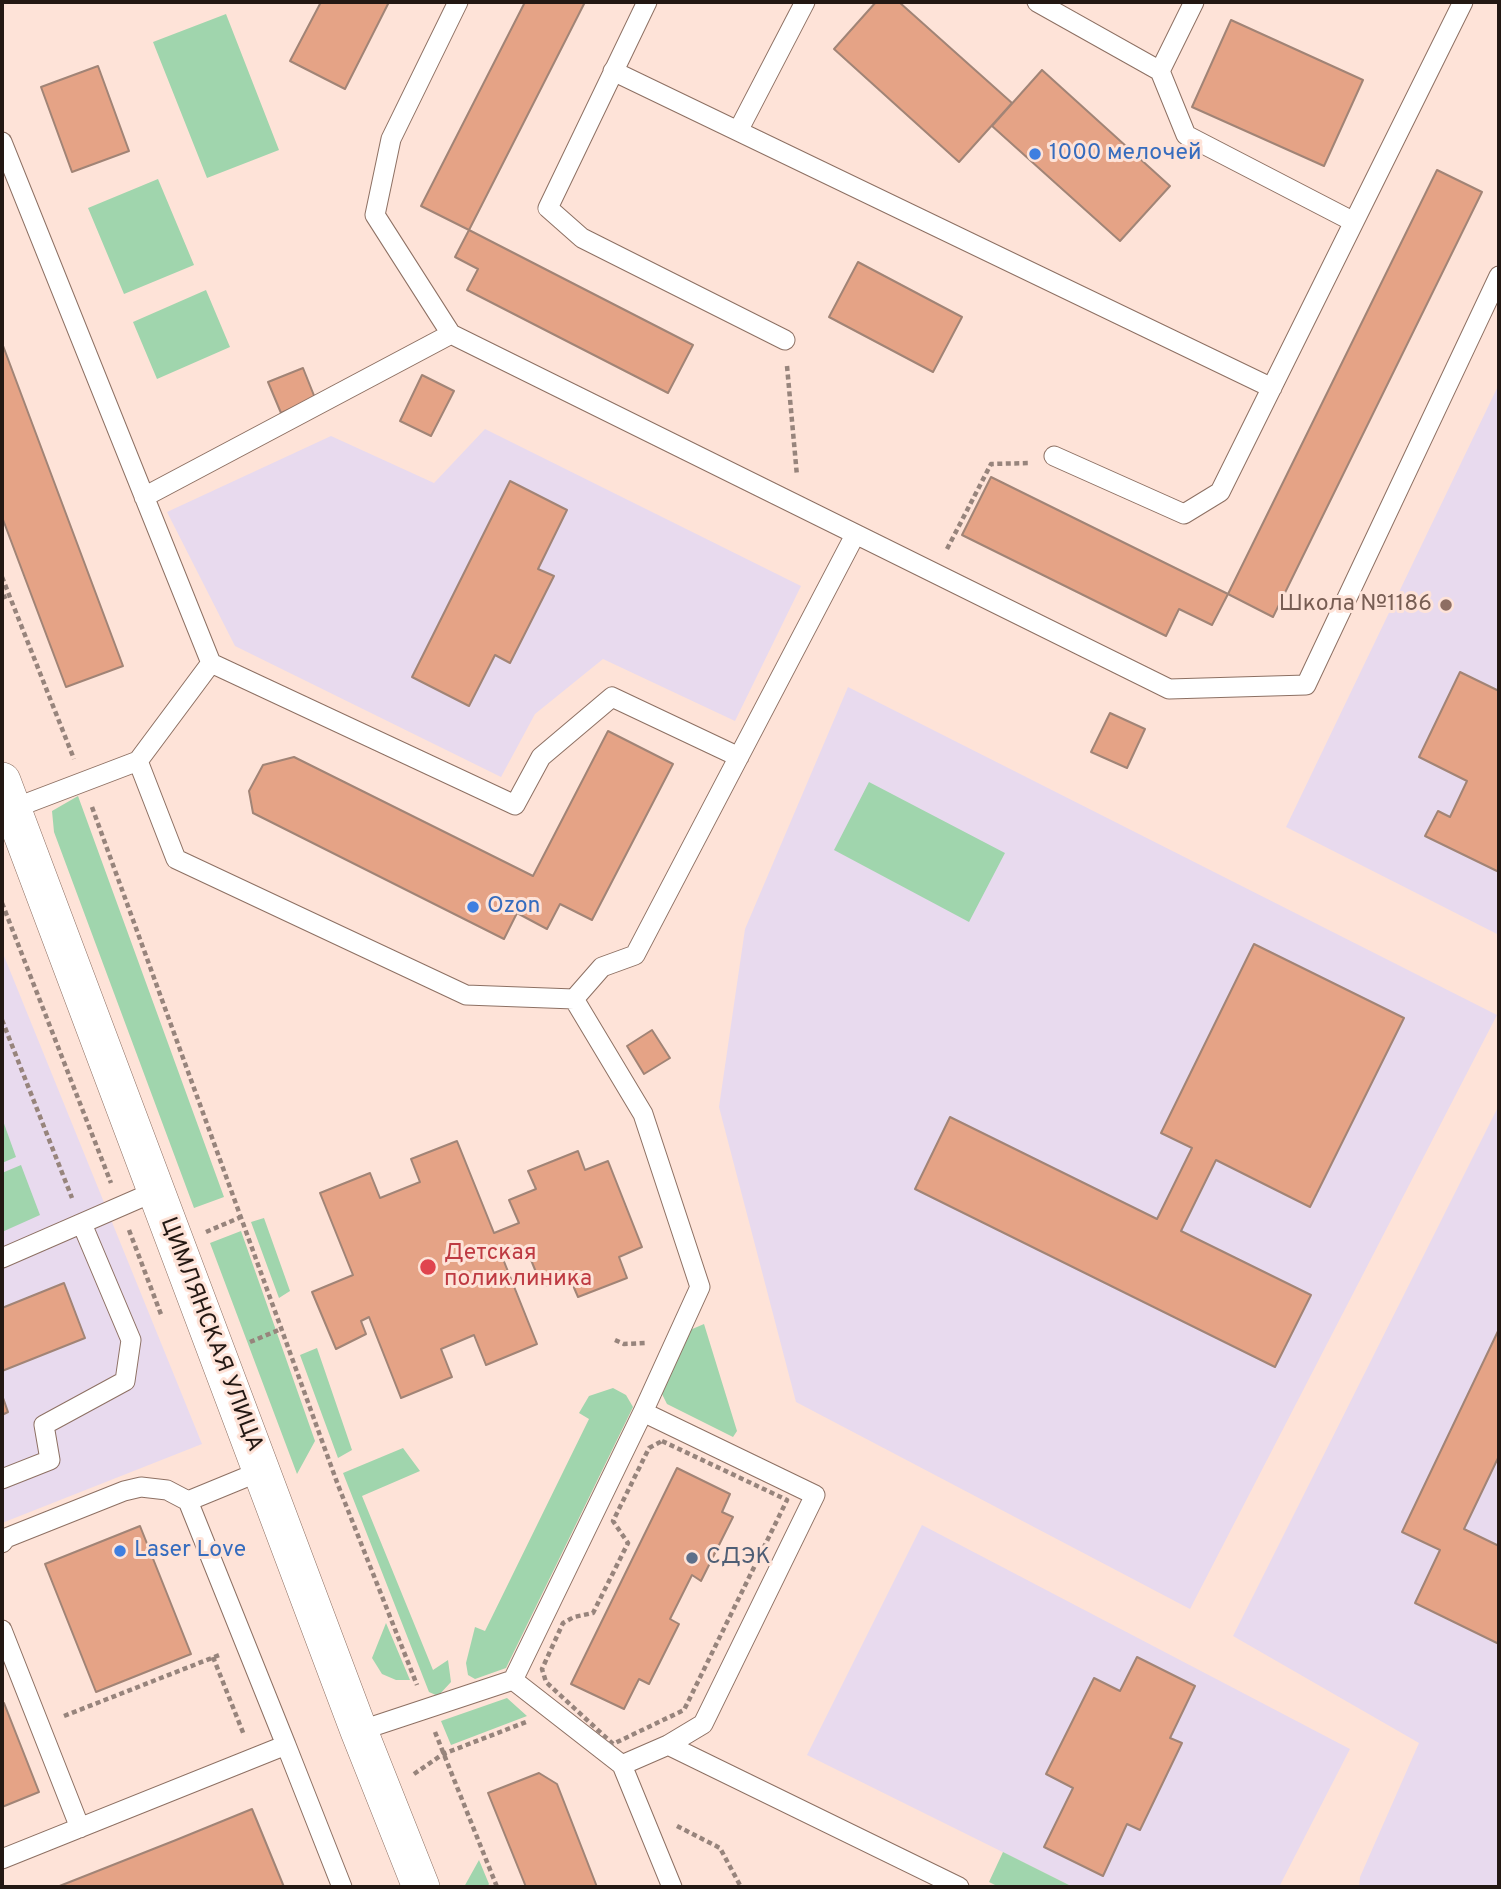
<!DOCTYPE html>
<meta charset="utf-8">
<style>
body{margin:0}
#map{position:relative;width:1501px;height:1889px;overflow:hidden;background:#fee3d8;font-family:Overpass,sans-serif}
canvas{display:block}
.frame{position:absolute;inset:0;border:4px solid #231813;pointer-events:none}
</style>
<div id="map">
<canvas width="1501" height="1889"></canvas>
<div class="frame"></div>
</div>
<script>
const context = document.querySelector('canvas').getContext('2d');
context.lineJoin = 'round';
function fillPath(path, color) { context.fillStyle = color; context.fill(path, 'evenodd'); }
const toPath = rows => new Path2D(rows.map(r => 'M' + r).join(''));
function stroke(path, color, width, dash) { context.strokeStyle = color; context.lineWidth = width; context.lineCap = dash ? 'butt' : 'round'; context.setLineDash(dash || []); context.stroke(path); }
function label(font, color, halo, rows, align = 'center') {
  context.font = font + ' Overpass,sans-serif'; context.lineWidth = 6; context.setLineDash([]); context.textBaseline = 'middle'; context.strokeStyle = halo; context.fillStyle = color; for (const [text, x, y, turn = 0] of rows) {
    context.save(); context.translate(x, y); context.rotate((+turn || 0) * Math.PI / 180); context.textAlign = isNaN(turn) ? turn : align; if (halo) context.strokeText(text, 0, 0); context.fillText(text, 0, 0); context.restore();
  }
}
const education = toPath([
 [1499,384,1499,935,1286,827],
 [485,429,801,586,735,721,603,659,535,714,501,777,235,646,167,512,331,436,434,483],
 [848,687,1497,1015,1190,1609,796,1402,719,1107,745,929],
 [2,951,202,1444,2,1523],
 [1499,1105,1499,1887,1359,1887,1360,1877,1419,1743,1233,1636],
 [922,1525,1350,1749,1279,1887,1073,1887,807,1755]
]);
const green = toPath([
 [226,14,279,150,207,178,153,42],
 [158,179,194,265,124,294,88,208],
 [206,290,230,347,157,379,133,322],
 [869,782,1005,853,969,922,834,850],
 [78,796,224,1197,194,1208,54,832,52,811],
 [2,1118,16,1157,2,1163],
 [21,1165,40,1215,2,1232,2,1173],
 [264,1218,290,1291,279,1298,251,1222],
 [241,1231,315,1441,297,1474,210,1243],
 [704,1324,737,1431,733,1437,667,1404,662,1394,690,1330],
 [317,1348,352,1450,338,1458,300,1355],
 [613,1388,626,1395,633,1407,506,1668,475,1679,468,1675,466,1663,475,1627,485,1631,589,1419,579,1413,589,1396],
 [403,1448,420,1471,362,1496,433,1670,448,1660,451,1682,438,1696,429,1692,343,1473],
 [386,1623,410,1680,396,1680,382,1674,372,1658],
 [507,1698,527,1716,451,1745,441,1721],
 [1003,1852,1073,1887,999,1887,989,1882],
 [479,1860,489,1884,487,1887,464,1887]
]);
const building = toPath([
 [321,2,389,2,345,89,290,61,321,2],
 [525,2,585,2,469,230,421,206,525,2],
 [876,2,899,2,1012,103,959,162,834,49,876,2],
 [1231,20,1363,80,1324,166,1192,107,1231,20],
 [98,66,129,151,72,172,41,87,98,66],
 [1042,70,1170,186,1120,241,992,126,1042,70],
 [1437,170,1482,192,1273,617,1228,594,1437,170],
 [469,230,693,345,668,393,467,290,478,269,455,257,469,230],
 [858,262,962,317,933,372,829,317,858,262],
 [2,343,123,666,66,687,2,517,2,343],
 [303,368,315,398,281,413,268,382,303,368],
 [422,375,454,391,431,436,400,421,422,375],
 [991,477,1228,594,1212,625,1179,609,1166,636,962,535,991,477],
 [510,481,567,510,538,569,554,576,510,663,495,655,469,706,412,677,510,481],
 [1460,672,1499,691,1499,872,1425,836,1438,811,1450,817,1467,781,1419,757,1460,672],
 [1110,713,1145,729,1127,768,1091,752,1110,713],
 [608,731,673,764,592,920,560,904,547,929,517,913,504,939,253,813,249,791,263,765,294,757,533,876,608,731],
 [1254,944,1404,1018,1310,1207,1216,1160,1181,1231,1311,1295,1275,1367,915,1189,950,1117,1157,1219,1192,1148,1161,1133,1254,944],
 [652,1030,670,1058,644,1074,627,1046,652,1030],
 [457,1141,494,1233,519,1223,509,1200,536,1189,528,1171,578,1151,585,1170,608,1161,642,1247,619,1257,627,1278,578,1297,569,1276,542,1287,527,1250,503,1259,537,1344,486,1365,474,1335,441,1349,452,1377,401,1398,369,1317,361,1321,366,1334,336,1349,312,1292,353,1275,320,1193,370,1173,380,1198,420,1182,411,1159,457,1141],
 [64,1283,85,1338,2,1371,2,1308,64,1283],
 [1499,1329,1499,1456,1464,1529,1499,1546,1499,1644,1415,1603,1440,1550,1402,1532,1499,1329],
 [2,1395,8,1412,2,1415,2,1395],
 [677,1468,730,1494,722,1512,733,1517,701,1581,692,1575,670,1619,679,1624,649,1684,639,1679,624,1709,571,1684,677,1468],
 [140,1526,191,1654,96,1692,45,1564,140,1526],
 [1137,1657,1195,1686,1170,1738,1182,1743,1140,1830,1127,1824,1103,1876,1044,1847,1073,1788,1046,1774,1094,1678,1120,1691,1137,1657],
 [4,1703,39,1792,2,1807,2,1704,4,1703],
 [539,1773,557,1784,597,1887,526,1887,488,1793,539,1773],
 [252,1809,284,1887,57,1887,176,1840,252,1809]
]);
const path = toPath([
 [787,366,797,476],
 [947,549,991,464,1029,463],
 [2,577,74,759],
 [2,598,9,595],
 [92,807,338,1485,417,1685],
 [2,903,111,1183],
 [2,1020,72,1198],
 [129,1230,162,1317],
 [206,1232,241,1217],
 [615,1340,624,1344,645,1343],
 [250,1342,281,1329],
 [662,1441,787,1500,684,1710,613,1744,546,1682,542,1669,563,1623,574,1617,593,1613,628,1543,613,1521,649,1448,662,1441],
 [213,1657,244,1735],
 [64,1716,222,1654],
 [435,1732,497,1887],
 [414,1774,443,1754,526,1722],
 [677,1826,720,1848,741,1887]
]);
const service = toPath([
 [458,2,391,139,375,215,451,334,1169,689,1306,685,1499,276],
 [647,2,548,208,582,238,785,340],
 [1037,2,1160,71,1186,135,1354,222],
 [613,71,1272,388],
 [1160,71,1194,2],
 [738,131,805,2],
 [2,142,211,663,138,761,12,809],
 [1054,456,1184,514,1220,492,1463,2],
 [144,497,451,334],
 [211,663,515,805,541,757,612,697,739,757],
 [138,761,176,859,466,995,574,999],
 [2,1258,156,1191],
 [2,1479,50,1460,44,1425,125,1381,131,1340,82,1224],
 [188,1501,261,1471],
 [2,1543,6,1538,124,1491,141,1487,167,1490,188,1501,286,1745],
 [2,1630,80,1828],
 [513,1680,622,1765,668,1745,703,1724,815,1495,643,1412],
 [359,1731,513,1680,643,1412,700,1287,643,1114,574,999,602,967,635,955,855,535],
 [668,1745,959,1887],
 [622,1765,672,1887],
 [2,1859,286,1745,342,1887]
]);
const minor = toPath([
 [2,781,359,1731,421,1887]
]);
const markers = [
 [1035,154,7,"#3f7fe0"],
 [1446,605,7,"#8d6e63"],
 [473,907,7,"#3f7fe0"],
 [428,1267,9,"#e0444e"],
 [120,1551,7,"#3f7fe0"],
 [692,1558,7,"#5c6f8a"]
];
const shopNames = [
 ["1000 мелочей",1049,154],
 ["Ozon",487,907],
 ["Laser Love",134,1551]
];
const educationNames = [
 ["Школа №1186",1432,605]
];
const healthNames = [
 ["Детская",444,1254],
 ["поликлиника",444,1280]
];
const streetNames = [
 ["ЦИМЛЯНСКАЯ УЛИЦА",210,1335,69]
];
const serviceNames = [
 ["СДЭК",706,1558]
];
fillPath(education, '#e8daee');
fillPath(green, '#a0d5ad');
fillPath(building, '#e5a386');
stroke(building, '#a18476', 2);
stroke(service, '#8d7063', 21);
stroke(minor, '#8d7063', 38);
stroke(path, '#97847c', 4.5, [5, 3.5]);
stroke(service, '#fff', 19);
stroke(minor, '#fff', 37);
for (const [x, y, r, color] of markers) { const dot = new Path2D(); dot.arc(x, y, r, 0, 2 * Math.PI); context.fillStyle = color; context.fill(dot); stroke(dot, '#fee3d8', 2.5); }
label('23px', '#366cbe', '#fee3d8', shopNames, 'left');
label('23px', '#785e54', '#fee3d8', educationNames, 'right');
label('23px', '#be3a42', '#fee3d8', healthNames, 'left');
label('23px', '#231813', '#fee3d8', streetNames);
label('23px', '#4e5e75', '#fee3d8', serviceNames, 'left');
</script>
